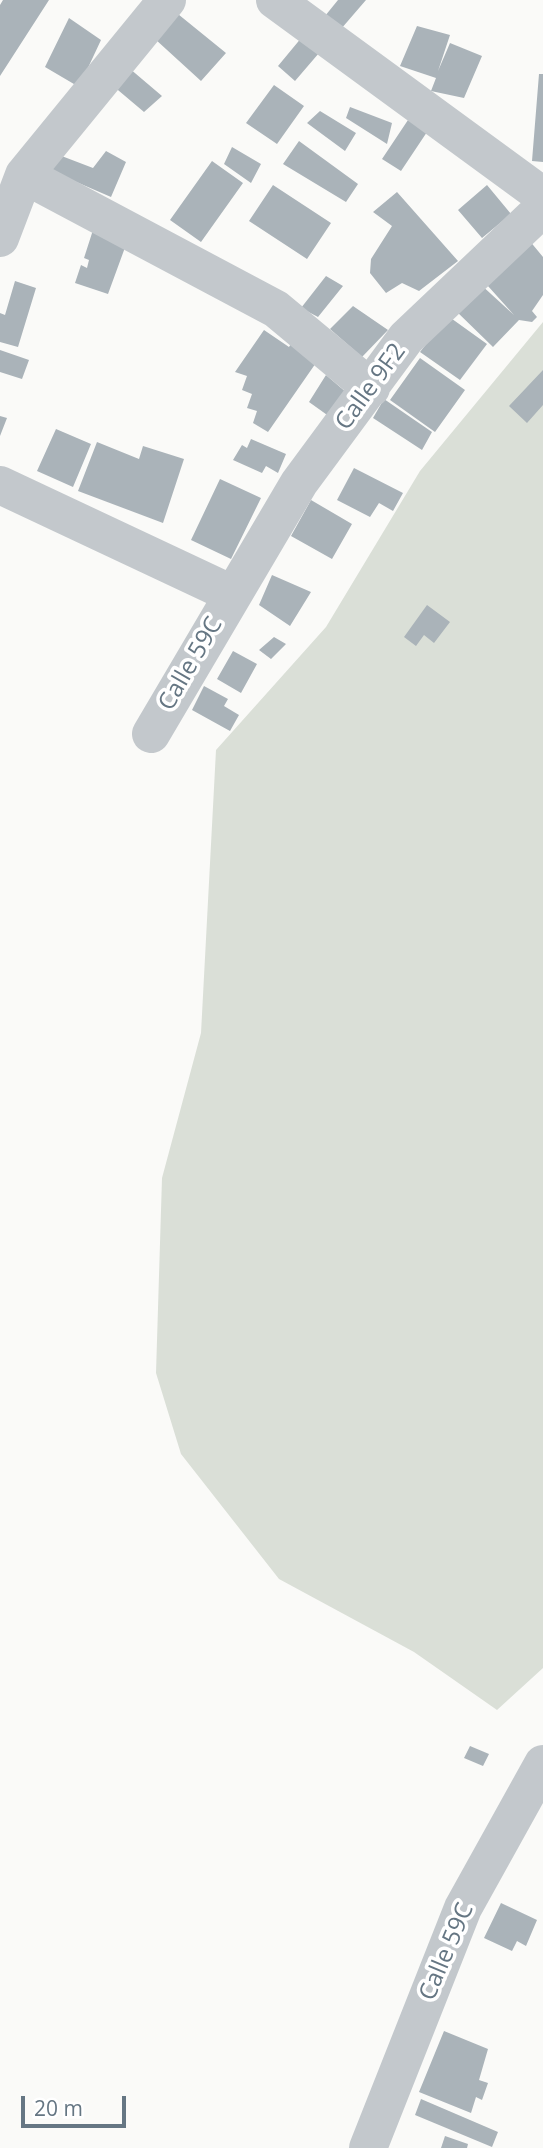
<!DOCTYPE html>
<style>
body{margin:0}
#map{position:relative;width:543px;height:2148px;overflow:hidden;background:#fafaf8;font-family:"Open Sans",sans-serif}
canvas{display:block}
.scale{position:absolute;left:21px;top:2096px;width:105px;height:32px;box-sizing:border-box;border:4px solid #657683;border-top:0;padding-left:9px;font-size:21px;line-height:24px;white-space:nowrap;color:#657683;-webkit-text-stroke:5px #fff;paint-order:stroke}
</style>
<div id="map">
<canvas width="543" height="2148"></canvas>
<div class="scale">20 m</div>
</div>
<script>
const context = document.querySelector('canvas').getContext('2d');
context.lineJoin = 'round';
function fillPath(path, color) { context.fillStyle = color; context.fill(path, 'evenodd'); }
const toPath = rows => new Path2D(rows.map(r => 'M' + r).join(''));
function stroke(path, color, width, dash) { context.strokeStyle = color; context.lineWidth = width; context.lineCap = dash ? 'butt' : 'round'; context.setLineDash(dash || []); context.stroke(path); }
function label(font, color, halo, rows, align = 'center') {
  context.font = font + ' "Open Sans",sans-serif'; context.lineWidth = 7; context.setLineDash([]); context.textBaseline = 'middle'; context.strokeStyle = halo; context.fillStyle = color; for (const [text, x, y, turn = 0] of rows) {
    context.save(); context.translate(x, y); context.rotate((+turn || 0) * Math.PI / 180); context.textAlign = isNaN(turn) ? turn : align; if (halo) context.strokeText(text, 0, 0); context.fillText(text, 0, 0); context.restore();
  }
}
const green = toPath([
 [543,322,543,1668,497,1710,414,1652,279,1579,181,1454,156,1373,162,1178,201,1033,216,750,326,627,420,471]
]);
const building = toPath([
 [3,0,49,0,0,76,0,5],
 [338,0,366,0,341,29,325,16],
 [173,10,226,53,201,81,155,39],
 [69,18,101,40,79,87,45,67],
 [417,26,450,35,438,71,450,43,482,56,464,98,431,91,436,78,400,66],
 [307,31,325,46,295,81,278,66],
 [129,68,162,96,144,112,112,85],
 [539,74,543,74,543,162,532,161],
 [274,85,304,106,277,144,246,123],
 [350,107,392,123,387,144,346,118],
 [320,111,356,133,345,151,307,123],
 [408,120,427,132,401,171,382,159],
 [299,141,358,184,346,202,283,164],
 [232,147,261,164,251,183,224,164],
 [106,151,126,162,111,197,51,171,59,155,93,168],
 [212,161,243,183,201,242,170,220],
 [273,185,331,223,307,259,249,221],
 [487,185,511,214,482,238,458,210],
 [397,192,458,261,419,291,402,283,386,293,370,273,371,259,392,226,373,212],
 [93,230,127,242,108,294,75,283,81,265,87,268,89,260,84,258],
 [524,234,543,257,543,295,532,311,537,317,532,322,519,320,493,347,454,309,479,283,514,315,479,276],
 [326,276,343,286,318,317,301,308],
 [15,281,36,288,18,347,0,342,0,313,5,315],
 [353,306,388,330,362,357,330,329],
 [448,316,487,344,460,380,420,352],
 [264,330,289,347,292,342,318,360,268,432,253,423,257,411,247,408,252,394,242,390,247,376,235,372],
 [0,350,29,360,22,379,0,372],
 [420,358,465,390,435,432,390,400],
 [543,370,543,405,527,423,509,406],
 [326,375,354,399,337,422,309,402],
 [384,399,432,432,422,450,373,418],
 [0,416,7,418,0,436],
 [56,429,91,444,73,487,37,471],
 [251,439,286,454,278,473,266,466,262,473,233,460,242,445,247,448],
 [97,442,139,459,143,446,184,459,163,523,78,491],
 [354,468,403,493,393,511,379,503,370,517,337,500],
 [220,479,261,498,231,559,191,540],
 [311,500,352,524,332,559,291,536],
 [272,575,311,592,290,626,259,605],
 [427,605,450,622,434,643,424,635,416,646,404,637],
 [274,637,286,644,271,659,259,650],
 [233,651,257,664,241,693,217,679],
 [204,686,228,699,224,706,239,715,230,731,192,710],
 [470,1746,489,1754,483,1766,464,1758],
 [501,1903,537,1920,526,1946,517,1941,512,1951,484,1938],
 [444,2031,488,2049,479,2080,488,2083,482,2100,476,2097,471,2113,419,2092],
 [421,2099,498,2132,492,2147,415,2115],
 [445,2136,468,2144,467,2148,441,2148]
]);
const minor = toPath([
 [275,0,543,196],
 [24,175,276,309,371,388],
 [0,238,24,175,167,0],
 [0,485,232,594],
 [151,734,299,483,406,338,543,208],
 [368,2148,463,1908,543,1764]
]);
const streetNames = [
 ["Calle 9F2",371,387,-54],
 ["Calle 59C",191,664,-60],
 ["Calle 59C",447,1952,-67]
];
fillPath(green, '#dadfd7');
fillPath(building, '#aab3b9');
stroke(minor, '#c3c8cc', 38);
label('24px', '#657683', '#fff', streetNames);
</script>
